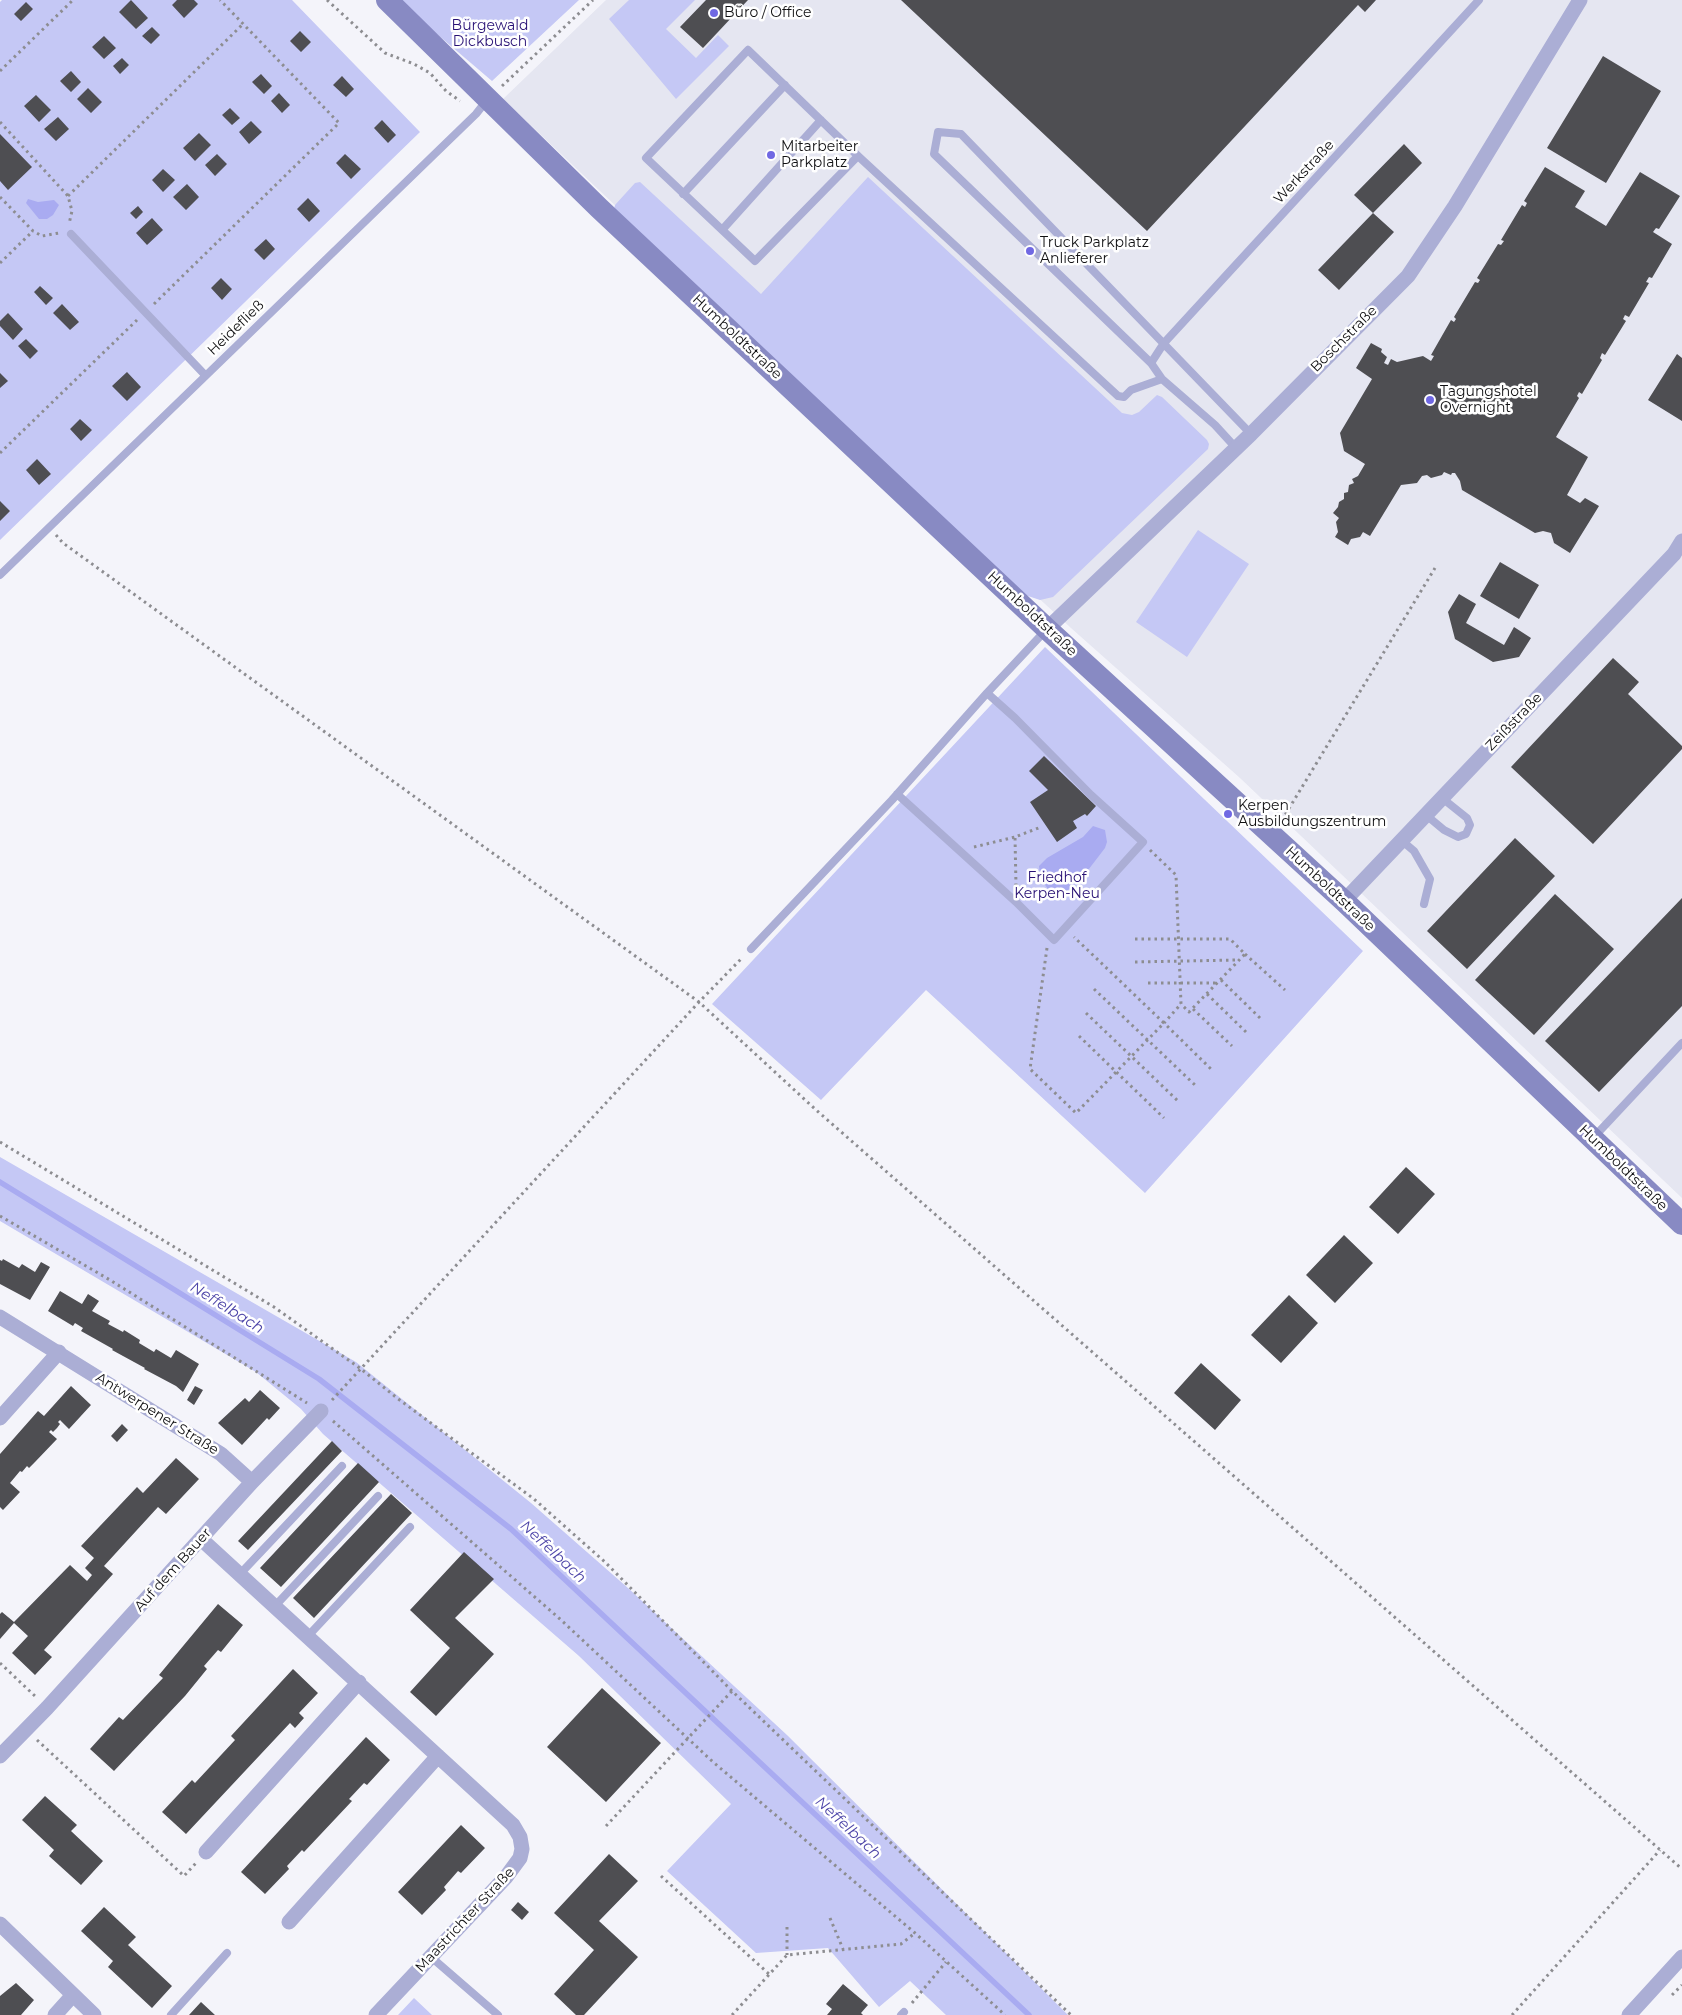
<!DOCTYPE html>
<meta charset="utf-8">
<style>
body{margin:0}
canvas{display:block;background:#f4f4fa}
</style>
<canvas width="1682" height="2015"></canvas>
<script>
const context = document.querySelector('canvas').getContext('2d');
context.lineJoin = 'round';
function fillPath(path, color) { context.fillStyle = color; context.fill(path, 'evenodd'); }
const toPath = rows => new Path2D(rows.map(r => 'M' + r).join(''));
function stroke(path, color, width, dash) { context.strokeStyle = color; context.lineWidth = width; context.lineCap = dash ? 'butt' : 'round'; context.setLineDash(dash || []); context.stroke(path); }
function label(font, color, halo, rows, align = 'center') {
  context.font = font + ' Montserrat,sans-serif'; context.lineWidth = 5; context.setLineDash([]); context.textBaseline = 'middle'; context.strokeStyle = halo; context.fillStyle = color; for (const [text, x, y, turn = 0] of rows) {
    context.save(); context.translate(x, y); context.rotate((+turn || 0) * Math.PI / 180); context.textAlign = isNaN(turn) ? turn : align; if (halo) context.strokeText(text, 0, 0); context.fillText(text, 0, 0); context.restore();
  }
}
const built = toPath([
 [606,0,1682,0,1682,1198,1240,778,1071,628,679,266,503,99]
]);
const green = toPath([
 [2,0,292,0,420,132,0,540,0,2],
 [397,0,579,0,492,81],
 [629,0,695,0,666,29,696,58,718,35,729,46,676,99,609,19],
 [868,177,1122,413,1132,415,1139,412,1157,395,1162,397,1207,440,1209,444,1208,449,1053,597,1040,600,1025,595,614,209,615,205,635,183,640,182,761,294],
 [1198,530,1249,564,1187,657,1136,622],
 [1045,647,1363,951,1145,1193,926,990,821,1100,712,1004],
 [0,1157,356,1362,531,1503,628,1588,787,1735,1068,2015,946,2015,910,1981,879,2007,828,1948,756,1953,667,1871,731,1804,579,1656,323,1434,301,1409,256,1372,0,1221],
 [414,1998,432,2015,398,2015]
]);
const water = toPath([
 [28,199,38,202,54,200,59,205,53,215,47,219,39,219,26,203],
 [1093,826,1105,830,1107,842,1105,848,1082,878,1061,896,1058,895,1048,889,1040,878,1039,866,1047,858,1083,837]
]);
const stream = toPath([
 [0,1182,319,1379,511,1529,1029,2015]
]);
const building = toPath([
 [131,0,148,18,136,29,119,12],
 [177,0,194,0,198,4,184,18,172,5],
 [706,0,748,0,703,48,680,27],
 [901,0,1376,0,1365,12,1358,5,1147,231],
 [26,2,33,9,21,21,14,14],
 [152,27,160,35,151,44,142,36],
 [300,31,311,42,301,52,290,41],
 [104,36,116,48,104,59,92,47],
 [1603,56,1661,91,1606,183,1547,148],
 [122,58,129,65,120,74,113,66],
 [71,71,81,82,71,92,60,81],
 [261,74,272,86,264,94,252,82],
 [342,76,354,89,346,97,333,85],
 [88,88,102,102,91,113,77,99],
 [279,93,290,105,282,113,271,101],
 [36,95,51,110,39,122,24,106],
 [230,108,240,118,232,125,222,115],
 [58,117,69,129,56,141,44,129],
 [382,120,396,135,388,143,374,128],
 [251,121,262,132,249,144,239,132],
 [199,133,211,145,195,161,183,148],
 [0,134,32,167,8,190,0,181],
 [1404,144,1422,163,1373,213,1394,232,1339,290,1318,270,1373,213,1354,195],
 [217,154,227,164,215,176,205,165],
 [345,154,361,169,351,179,336,163],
 [1545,167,1585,191,1575,207,1606,226,1640,172,1680,196,1659,229,1656,228,1653,232,1672,244,1652,278,1649,277,1646,282,1649,283,1629,317,1625,315,1623,319,1626,321,1605,355,1602,353,1600,358,1602,360,1582,394,1579,392,1577,396,1579,398,1556,437,1588,457,1567,495,1580,503,1585,498,1599,506,1570,553,1554,543,1551,533,1543,531,1535,533,1462,490,1460,481,1455,473,1452,473,1451,475,1444,472,1442,475,1431,478,1427,475,1422,476,1417,483,1401,485,1370,536,1363,532,1360,537,1351,539,1348,545,1335,537,1338,532,1336,522,1339,518,1333,513,1338,507,1339,502,1344,499,1344,493,1348,492,1349,485,1354,483,1352,479,1358,476,1365,464,1344,451,1340,433,1372,379,1356,368,1371,343,1382,349,1381,352,1387,357,1384,363,1388,365,1391,359,1397,362,1423,356,1431,361,1434,356,1431,355,1451,320,1454,322,1456,319,1454,317,1475,282,1478,283,1480,280,1477,278,1498,244,1501,245,1504,241,1501,240,1522,205,1525,207,1527,203,1524,201],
 [163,169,175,180,163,192,152,180],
 [187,184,199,197,186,210,173,197],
 [308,198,320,211,309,222,297,209],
 [138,206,143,212,136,219,130,213],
 [152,218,163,230,147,245,136,233],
 [266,239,275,249,264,260,254,250],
 [221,278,232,289,222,300,211,288],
 [40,286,53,298,46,305,34,292],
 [62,304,79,322,70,330,53,313],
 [8,313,23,329,13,340,0,326,0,321],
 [26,339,38,351,30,359,18,346],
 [1677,354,1682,358,1682,421,1648,400],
 [127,372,141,387,127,401,112,386],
 [0,373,8,381,0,388],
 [80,419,92,430,81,441,70,429],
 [37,459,51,474,39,485,26,470],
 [0,501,10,511,0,521],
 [1500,562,1539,585,1519,619,1480,596],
 [1459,594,1476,604,1466,623,1504,645,1514,627,1531,638,1519,657,1493,662,1455,639,1448,612],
 [1613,658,1639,682,1628,694,1682,746,1682,749,1593,844,1511,767],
 [1044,756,1096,806,1087,816,1085,814,1073,821,1077,828,1057,842,1030,802,1048,790,1029,771],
 [1515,838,1555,876,1467,969,1427,931],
 [1555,894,1614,949,1534,1035,1475,980],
 [1682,898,1682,1006,1599,1092,1545,1041],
 [1406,1167,1435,1194,1398,1234,1369,1207],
 [1344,1235,1373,1263,1335,1303,1306,1275],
 [3,1259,19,1268,22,1264,35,1272,41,1262,50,1267,30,1300,0,1284,0,1260,2,1261],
 [60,1291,82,1304,88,1294,99,1301,92,1311,110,1321,108,1324,123,1332,124,1330,140,1340,139,1343,154,1352,156,1349,171,1358,176,1350,199,1364,183,1392,176,1386,144,1369,145,1368,112,1350,113,1349,81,1331,83,1328,75,1323,73,1326,48,1311],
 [1289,1295,1318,1323,1281,1363,1251,1335],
 [1201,1363,1241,1400,1215,1430,1174,1393],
 [71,1386,91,1405,69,1429,60,1420,58,1422,60,1424,57,1428,53,1432,51,1430,49,1432,57,1439,35,1462,29,1468,27,1466,22,1472,20,1471,10,1483,20,1492,3,1510,0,1507,0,1454,38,1411,44,1416],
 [195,1386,203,1390,194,1405,187,1400],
 [260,1390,280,1408,269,1420,267,1418,242,1445,218,1423,245,1398,249,1402],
 [122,1424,128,1430,117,1442,111,1436],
 [332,1441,342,1451,248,1550,238,1541],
 [176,1458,199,1479,166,1514,158,1507,104,1566,113,1574,44,1650,52,1657,35,1675,12,1653,28,1636,14,1623,0,1639,0,1614,2,1612,14,1622,70,1565,87,1581,92,1575,85,1568,94,1558,81,1546,137,1487,143,1493],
 [358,1463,379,1482,281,1587,260,1568],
 [391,1494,412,1513,314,1618,293,1598],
 [464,1552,494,1579,455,1618,494,1654,436,1716,410,1692,450,1648,410,1610],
 [218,1604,243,1625,221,1652,218,1650,204,1666,207,1669,185,1696,114,1771,90,1749,119,1717,123,1720,163,1678,159,1675],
 [293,1669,318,1693,299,1713,304,1718,295,1728,290,1723,186,1834,162,1812,192,1780,195,1783,235,1740,231,1736],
 [602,1688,661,1743,606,1802,547,1747],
 [366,1737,390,1760,367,1785,364,1783,349,1799,352,1801,304,1852,302,1850,287,1866,289,1869,265,1894,241,1872],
 [45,1796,77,1825,71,1831,103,1861,81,1885,49,1856,54,1850,22,1820],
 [461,1825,485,1848,461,1873,458,1871,444,1887,446,1890,422,1915,398,1892],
 [609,1854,638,1881,599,1921,638,1957,584,2015,576,2015,554,1994,594,1950,554,1913],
 [518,1902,529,1912,522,1920,511,1910],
 [104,1907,136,1937,128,1945,172,1986,152,2008,108,1967,113,1961,81,1931],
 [16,1983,34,2000,21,2015,0,2015,0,1996],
 [843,1984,868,2005,861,2013,863,2015,827,2015,832,2009,826,2004],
 [201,2002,215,2015,189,2015]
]);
const path = toPath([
 [327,0,385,53,414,64,430,73,446,91,460,101],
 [0,71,73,0],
 [502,86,593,0],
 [0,122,68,196,72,211,69,224],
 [68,196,243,24],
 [0,197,33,231,42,236,59,233],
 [0,263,33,231],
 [154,304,339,123,220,0],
 [0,453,137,320],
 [56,535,63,543,699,1002,815,1109,1682,1869],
 [1282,820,1435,568],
 [974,847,1015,837],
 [1150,850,1176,875,1181,1004,1164,1023,1211,1069],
 [1016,886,1015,837,1041,827],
 [1135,939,1230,939,1245,954,1189,1012,1181,1004],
 [1047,948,1030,1069,1076,1113,1164,1023,1074,937],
 [1245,954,1285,990],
 [1135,962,1238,960],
 [1221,980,1260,1018],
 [1148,983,1217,983],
 [1094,989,1195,1085],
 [1207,994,1246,1032],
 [1193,1009,1232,1046],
 [1086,1013,1179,1102],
 [1079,1036,1164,1118],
 [0,1142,274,1307,361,1369,397,1398,534,1499,605,1562,732,1691,1071,2015],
 [0,1216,110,1280,307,1403],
 [332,1400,699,1002,742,958],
 [333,1421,560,1619,713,1762,915,1933,1005,2015],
 [0,1663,36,1697],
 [37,1740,184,1876,196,1863],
 [606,1826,732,1691],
 [661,1876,769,1974],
 [830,1918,843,1949],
 [787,1927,787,1955],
 [1672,1995,1682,1985],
 [912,2003,946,1962],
 [732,2015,787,1955,901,1944,915,1933],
 [1512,2015,1660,1850]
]);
const lane = toPath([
 [748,50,858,156,755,261,646,158,748,50],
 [858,156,1118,396,1124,397,1131,390,1162,379],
 [683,194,785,85],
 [722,230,821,120],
 [71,234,205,375],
 [1151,363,1164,343,1479,0],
 [1236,448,1215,425,1162,379,1151,363,934,154,938,132,961,134,1251,434],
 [0,575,476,114,487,100],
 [897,794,1016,902,1054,940,1143,842,1091,795,1015,718,987,693],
 [1426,815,1444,830,1458,837,1466,834,1470,825,1467,818,1442,798],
 [1401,840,1414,851,1430,879,1424,904],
 [751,949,892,800,987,693,1046,630],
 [1594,1137,1682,1043],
 [240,1574,342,1466],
 [275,1606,378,1496],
 [308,1636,410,1527],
 [431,1957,498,2015],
 [171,2015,227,1953],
 [901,2015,904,2012]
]);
const street = toPath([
 [1047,629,1251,434,1408,276,1455,206,1580,0],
 [1344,901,1674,554,1682,541],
 [0,1317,221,1454,252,1482],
 [0,1418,59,1352],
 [201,1539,513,1825,520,1837,522,1849,520,1858,506,1877,376,2015],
 [0,1756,47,1708,252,1482,321,1411],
 [206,1852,359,1682],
 [289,1922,438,1756],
 [0,1924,94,2015],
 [55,2015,73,1995],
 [1629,2015,1682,1957]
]);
const secondary = toPath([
 [387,0,599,208,1047,629,1344,901,1682,1224]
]);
const markers = [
 [714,13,5,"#7068e3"],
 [771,155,5,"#7068e3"],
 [1030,251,5,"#7068e3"],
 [1430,400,5,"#7068e3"],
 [1228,814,5,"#7068e3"]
];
const poiNames = [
 ["Büro / Office",724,13],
 ["Mitarbeiter",781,147],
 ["Parkplatz",781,163],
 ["Truck Parkplatz",1040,243],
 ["Anlieferer",1040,259],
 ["Tagungshotel",1440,392],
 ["Overnight",1440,408],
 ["Kerpen",1238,806],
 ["Ausbildungszentrum",1238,822]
];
const parkNames = [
 ["Bürgewald",490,26],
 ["Dickbusch",490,42],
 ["Friedhof",1057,878],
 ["Kerpen-Neu",1057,894]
];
const streetNames = [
 ["Werkstraße",1304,172,-47],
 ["Heidefließ",236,328,-44],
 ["Humboldtstraße",737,337,43],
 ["Boschstraße",1344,339,-45],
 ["Humboldtstraße",1032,614,43],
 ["Zeißstraße",1514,722,-46],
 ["Humboldtstraße",1330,889,43],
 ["Humboldtstraße",1623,1168,44],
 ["Antwerpener Straße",157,1414,32],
 ["Auf dem Bauer",173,1570,-48],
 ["Maastrichter Straße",465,1920,-47]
];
const waterNames = [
 ["Neffelbach",227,1308,32],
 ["Neffelbach",553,1552,43],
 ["Neffelbach",848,1828,43]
];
fillPath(built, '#e5e6f1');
fillPath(green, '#c5c8f5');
fillPath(water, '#a9abf1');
stroke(stream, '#a9abf1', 5.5);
fillPath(building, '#4e4e52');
stroke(path, '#8d8d91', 3, [2.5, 4]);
stroke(lane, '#abaed5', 8);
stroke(street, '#abaed5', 15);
stroke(secondary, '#888ac3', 22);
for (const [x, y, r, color] of markers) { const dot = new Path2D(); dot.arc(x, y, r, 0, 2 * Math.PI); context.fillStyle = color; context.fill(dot); stroke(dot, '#fff', 2); }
label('14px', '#101012', '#fff', poiNames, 'left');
label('14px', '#271074', '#fff', parkNames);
label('14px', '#101012', '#fff', streetNames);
label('italic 15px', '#4d45a8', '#fff', waterNames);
</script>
